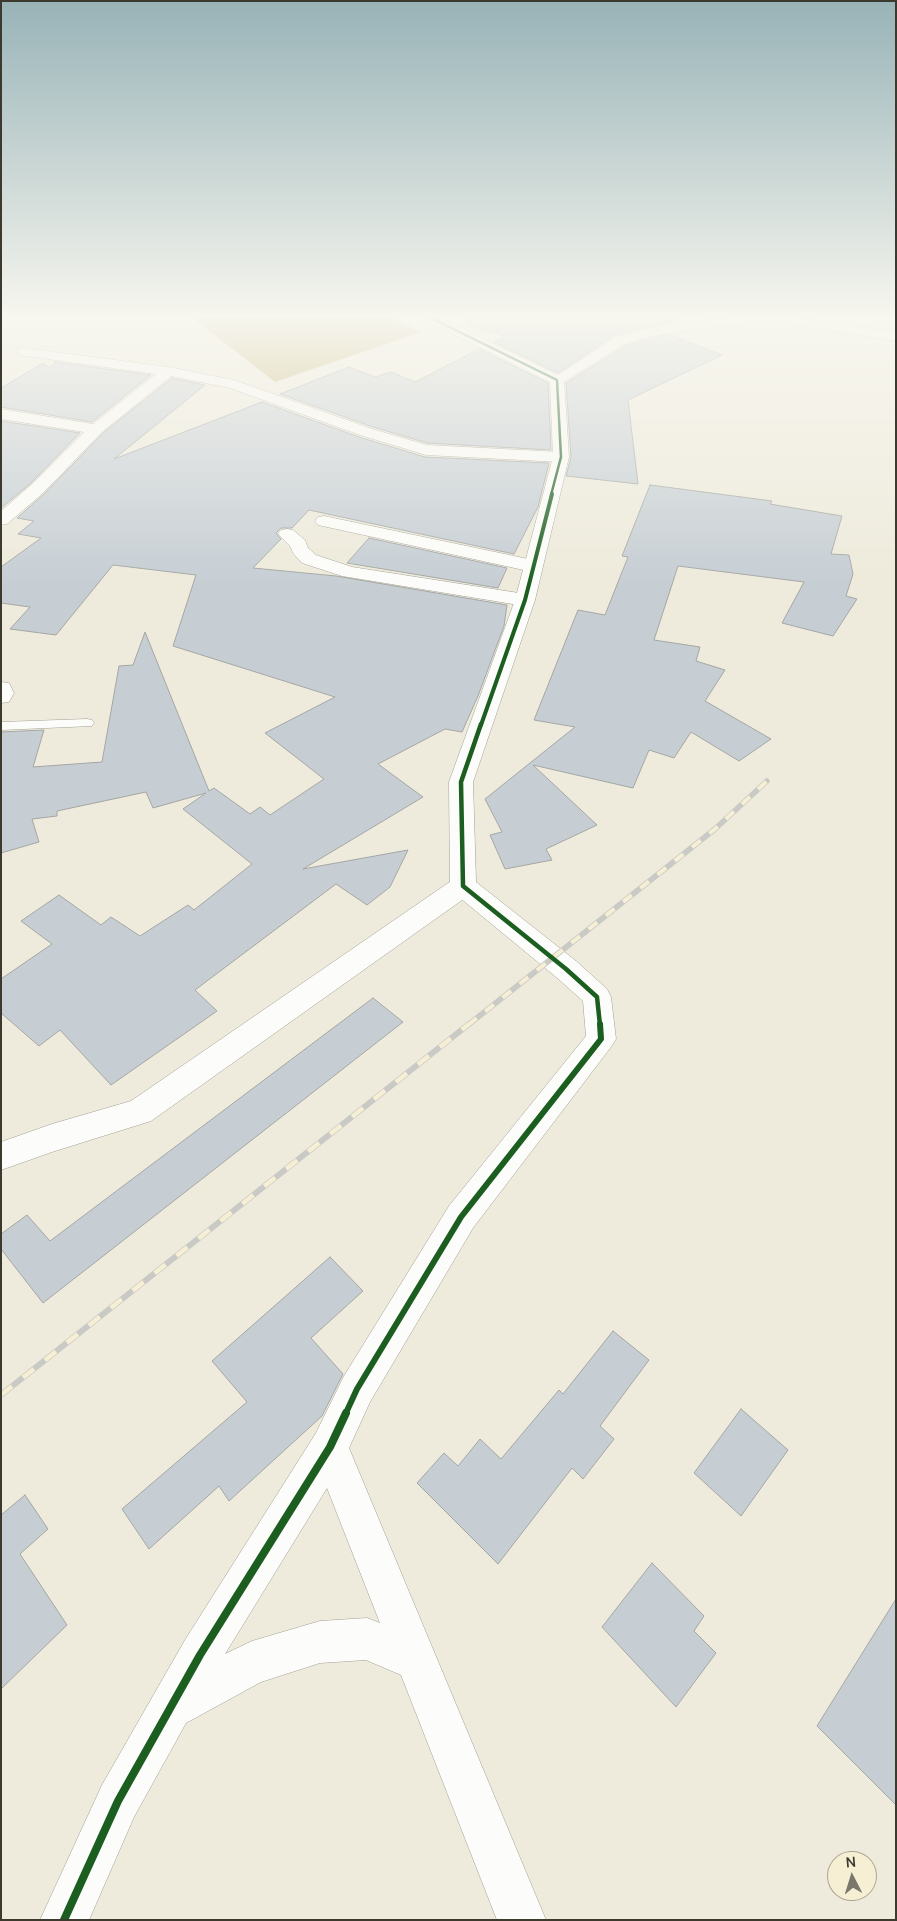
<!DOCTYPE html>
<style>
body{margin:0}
#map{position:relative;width:897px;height:1921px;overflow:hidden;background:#eeebdc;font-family:Manrope,sans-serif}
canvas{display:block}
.frame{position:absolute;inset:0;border:2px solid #3c392f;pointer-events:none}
.north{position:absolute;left:827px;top:1851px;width:50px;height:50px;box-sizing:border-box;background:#f6efd4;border:1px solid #aca692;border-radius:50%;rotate:355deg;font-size:14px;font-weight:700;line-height:20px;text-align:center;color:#3c392f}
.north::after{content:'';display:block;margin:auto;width:18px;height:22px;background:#7a776c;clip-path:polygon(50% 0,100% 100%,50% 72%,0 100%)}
</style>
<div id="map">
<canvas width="897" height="1921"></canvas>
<div class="frame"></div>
<div class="north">N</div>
</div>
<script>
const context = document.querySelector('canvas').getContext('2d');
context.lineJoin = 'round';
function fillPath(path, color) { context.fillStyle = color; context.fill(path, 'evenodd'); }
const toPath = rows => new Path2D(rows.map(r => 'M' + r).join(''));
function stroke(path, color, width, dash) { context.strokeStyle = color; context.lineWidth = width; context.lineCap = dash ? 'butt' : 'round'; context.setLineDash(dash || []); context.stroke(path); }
const water = toPath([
 [210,317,390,317,421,332,275,382,195,320]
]);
const building = toPath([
 [469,317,674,317,672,322,615,335,558,373,494,342,505,336,468,325,469,317],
 [668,334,722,355,628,400,638,484,566,476,571,457,566,383,627,345,668,334],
 [479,349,548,383,551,450,427,443,373,427,280,394,349,367,375,377,391,372,415,382,479,349],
 [55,362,151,375,92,422,1,407,1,388,43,363,50,368,55,362],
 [172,378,205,385,114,459,262,402,359,437,425,457,549,463,538,507,514,554,309,510,292,528,281,528,276,533,281,539,253,568,336,576,507,605,504,626,478,696,462,732,445,729,378,764,423,797,303,869,408,850,390,887,367,905,336,884,195,990,217,1011,111,1085,60,1030,39,1046,1,1013,1,979,52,944,21,921,59,895,101,925,111,917,140,936,188,905,194,910,252,864,183,809,206,793,153,808,146,792,57,811,57,816,32,819,39,842,1,853,1,732,44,730,33,767,102,762,119,666,133,665,145,632,209,791,214,788,250,814,260,807,270,815,324,779,265,733,335,697,173,646,196,575,113,565,56,635,10,629,30,607,1,603,1,567,41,538,18,534,34,521,17,518,44,494,103,433,172,378],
 [1,421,80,433,30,484,1,508,1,421],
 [650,485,772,501,770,504,842,516,831,554,849,555,853,574,846,596,857,599,833,636,782,623,804,582,678,566,654,640,700,647,696,661,725,670,705,701,771,739,739,761,691,732,674,758,649,750,633,788,533,765,597,825,546,849,552,860,505,869,490,835,502,832,485,799,575,727,534,720,578,610,605,615,628,557,622,556,650,485],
 [369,538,507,568,498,588,347,563,369,538],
 [373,998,403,1022,43,1303,1,1249,1,1234,27,1215,50,1241,373,998],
 [330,1257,363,1291,311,1338,343,1374,322,1416,229,1501,219,1486,149,1549,122,1509,247,1402,212,1361,330,1257],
 [613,1331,649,1360,600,1426,614,1439,583,1479,572,1468,498,1564,417,1483,444,1453,458,1466,480,1439,501,1459,559,1390,563,1394,613,1331],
 [741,1409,788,1450,741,1516,694,1473,741,1409],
 [25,1495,48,1529,20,1554,67,1625,1,1689,1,1515,25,1495],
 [652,1563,704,1616,694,1631,716,1653,676,1707,602,1627,652,1563],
 [896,1599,896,1805,817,1726,896,1599]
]);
const lane = toPath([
 [87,719,92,720,94,723,92,726,1,730,1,722,87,719]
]);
const street = toPath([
 [785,317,813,319,896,333,896,341,813,327,772,324,720,326,665,333,626,343,562,383,557,384,552,383,550,380,616,337,665,325,720,318,785,317],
 [24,348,168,367,234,380,372,429,427,445,561,452,567,454,569,457,567,460,561,462,426,455,360,435,230,388,171,376,102,432,43,493,7,524,1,525,1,511,31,485,84,432,1,419,1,409,93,424,156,374,19,355,17,352,19,349,24,348],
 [324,516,533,560,540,562,542,566,540,570,533,572,318,525,315,521,318,517,324,516],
 [287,529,293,530,305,540,308,548,316,555,352,567,525,594,532,596,535,600,532,604,525,606,342,576,302,563,293,553,290,546,278,534,281,530,287,529],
 [1,682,9,683,14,693,9,702,1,703,1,682],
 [463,877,472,879,476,886,472,893,151,1121,52,1152,1,1170,1,1142,52,1124,131,1101,454,879,463,877]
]);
const secondary = toPath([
 [422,317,439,317,562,377,564,380,569,457,535,600,473,782,476,882,576,961,607,989,611,997,616,1039,611,1047,473,1228,370,1402,349,1448,546,1920,497,1920,401,1675,366,1660,320,1663,261,1682,186,1723,134,1817,89,1920,40,1920,102,1785,185,1640,316,1433,344,1376,449,1206,586,1036,583,1001,556,977,454,893,450,886,449,782,515,600,553,457,550,382,424,320,422,317],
 [327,1488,380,1623,367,1618,320,1621,252,1641,225,1654,327,1488]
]);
const railFar1 = toPath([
 [468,1025,715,829,767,781]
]);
const rail = toPath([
 [1,1395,469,1024]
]);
const cyclewayFar4 = toPath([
 [429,317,557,380,561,457,551,495]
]);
const cyclewayFar3 = toPath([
 [481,725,525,600,552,494]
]);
const cyclewayFar2 = toPath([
 [481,724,461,782,463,886,566,969,597,997,600,1025]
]);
const cyclewayFar1 = toPath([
 [345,1415,357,1389,461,1217,601,1039,600,1024]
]);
const cycleway = toPath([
 [64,1920,118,1801,200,1655,330,1447,346,1413]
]);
fillPath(water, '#c0b26e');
fillPath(building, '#c6ced4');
stroke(building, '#a4a6a3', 1);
stroke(lane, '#a29f94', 1);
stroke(street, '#a29f94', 1);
stroke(secondary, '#a29f94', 1);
fillPath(lane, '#fcfcfa');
fillPath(street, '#fcfcfa');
fillPath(secondary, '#fcfcfa');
stroke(railFar1, '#c9c9c5', 5.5);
stroke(rail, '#c9c9c5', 6);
stroke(railFar1, '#f6efd4', 4, [11]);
stroke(rail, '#f6efd4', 4.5, [14]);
stroke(cyclewayFar4, '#1b5e20', 2.5);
stroke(cyclewayFar3, '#1b5e20', 4);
stroke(cyclewayFar2, '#1b5e20', 4.5);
stroke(cyclewayFar1, '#1b5e20', 6);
stroke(cycleway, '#1b5e20', 8);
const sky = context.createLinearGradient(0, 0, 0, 586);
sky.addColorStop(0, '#98b3b7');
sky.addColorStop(0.54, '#f7f6ef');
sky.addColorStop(1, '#f7f6ef00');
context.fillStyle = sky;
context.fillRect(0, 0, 897, 586);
</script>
